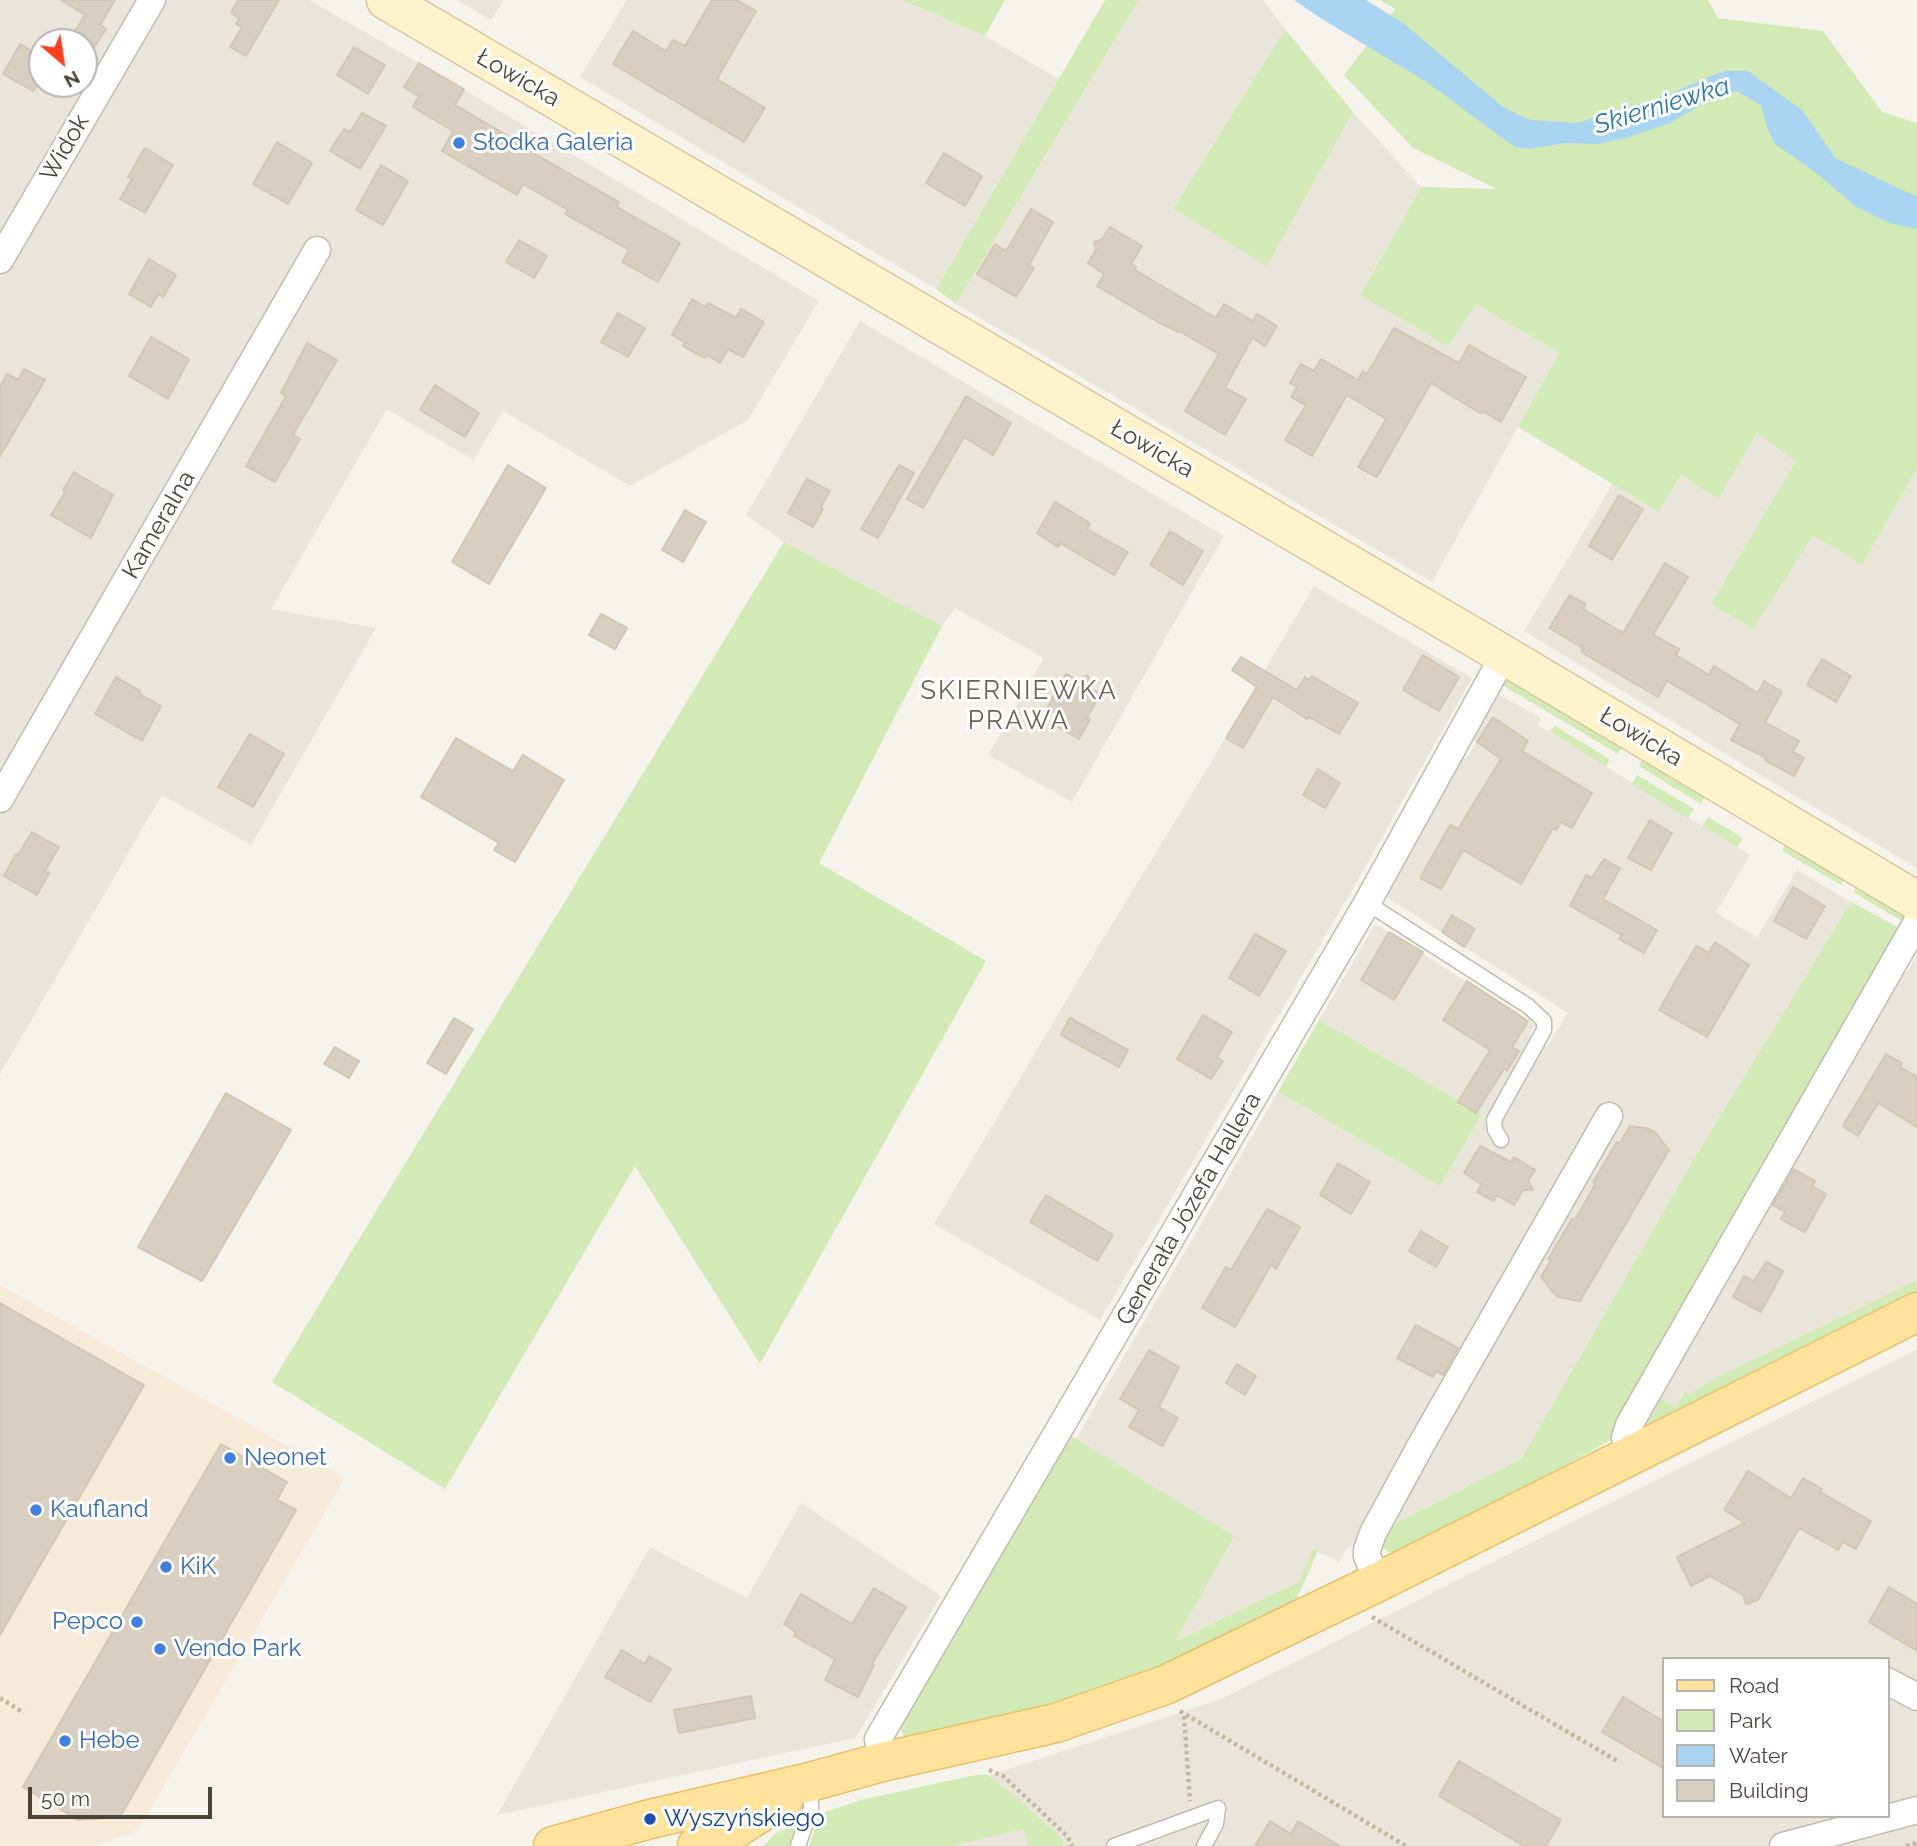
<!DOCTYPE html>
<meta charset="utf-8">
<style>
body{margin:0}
#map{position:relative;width:1917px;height:1846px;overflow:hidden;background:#f6f3ec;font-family:Raleway,sans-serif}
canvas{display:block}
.legend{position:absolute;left:1662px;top:1657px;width:228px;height:161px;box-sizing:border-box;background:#fff;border:2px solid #b7b4b0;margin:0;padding:9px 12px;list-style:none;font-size:21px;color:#4b4439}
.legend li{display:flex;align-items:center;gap:14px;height:35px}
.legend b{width:35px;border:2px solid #b7b4b0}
.north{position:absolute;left:28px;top:28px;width:70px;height:70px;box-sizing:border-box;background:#fff;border:2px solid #b7b4b0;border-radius:50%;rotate:151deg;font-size:19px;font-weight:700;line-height:28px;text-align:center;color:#4b4439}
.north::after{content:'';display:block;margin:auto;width:24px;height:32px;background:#fc3f1d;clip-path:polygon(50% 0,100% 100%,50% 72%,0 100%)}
.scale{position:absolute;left:28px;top:1787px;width:184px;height:32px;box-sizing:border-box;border:4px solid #4b4439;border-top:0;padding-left:9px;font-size:21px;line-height:24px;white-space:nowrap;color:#4b4439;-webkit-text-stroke:5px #fff;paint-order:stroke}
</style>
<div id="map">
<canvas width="1917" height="1846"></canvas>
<ul class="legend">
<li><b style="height:9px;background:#ffe39c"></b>Road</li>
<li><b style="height:19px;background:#d2eab5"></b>Park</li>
<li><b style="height:19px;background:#a9d4f2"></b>Water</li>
<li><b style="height:19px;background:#d8cfc1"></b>Building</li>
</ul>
<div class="north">N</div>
<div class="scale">50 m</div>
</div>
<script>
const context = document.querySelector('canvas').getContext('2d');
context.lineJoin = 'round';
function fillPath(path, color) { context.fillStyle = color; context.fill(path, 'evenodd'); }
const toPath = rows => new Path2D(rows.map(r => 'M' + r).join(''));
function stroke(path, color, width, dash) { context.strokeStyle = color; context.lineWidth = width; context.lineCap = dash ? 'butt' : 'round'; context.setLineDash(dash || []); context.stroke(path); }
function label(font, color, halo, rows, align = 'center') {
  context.font = font + ' Raleway,sans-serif'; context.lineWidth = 6; context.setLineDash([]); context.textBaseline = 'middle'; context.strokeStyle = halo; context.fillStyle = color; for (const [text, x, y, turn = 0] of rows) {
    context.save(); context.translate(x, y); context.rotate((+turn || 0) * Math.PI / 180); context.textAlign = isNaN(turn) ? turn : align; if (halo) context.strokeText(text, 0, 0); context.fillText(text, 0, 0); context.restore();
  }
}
const residential = toPath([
 [0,0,309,0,419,63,819,301,748,420,630,486,503,411,473,460,387,409,271,609,376,628,251,845,162,795,0,1074],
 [42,42,84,42,84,84,42,84],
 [457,0,504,0,491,20],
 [627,0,902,0,985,36,1059,79,936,289,580,77],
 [1139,0,1263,0,1285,29,1173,209,1267,265,1353,112,1421,187,1360,294,1476,304,1559,353,1432,582,956,304],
 [860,321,1224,536,1072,802,988,755,1044,658,955,608,942,626,784,542,746,515],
 [1757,433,1797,461,1711,604,1813,534,1862,565,1917,469,1917,868,1752,770,1524,631,1613,483,1659,512,1681,475,1718,498],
 [1314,586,1472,678,1363,871,1100,1320,934,1224,1090,960,1204,774],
 [1498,694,1541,718,1538,725,1750,855,1716,913,1757,937,1797,870,1851,902,1695,1157,1521,1459,1347,1548,1339,1562,1313,1550,1299,1582,1174,1641,1076,1439,1278,1092,1440,1186,1482,1114,1319,1020,1375,924,1535,1025,1529,1035,1547,1047,1568,1013,1385,896,1460,757,1467,758,1476,743,1473,736],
 [1917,954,1917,1280,1723,1374,1689,1395,1687,1391,1676,1407,1657,1396,1901,970,1907,972],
 [1917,1349,1917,1846,830,1846,840,1825,1221,1699],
 [1663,1659,1887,1659,1887,1816,1663,1816],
 [801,1503,941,1596,855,1738,497,1815,650,1547,747,1598]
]);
const commercial = toPath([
 [0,1285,345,1478,138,1830,95,1846,0,1846]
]);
const green = toPath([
 [902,0,1005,0,985,36],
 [1105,0,1139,0,956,304,936,289],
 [1380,0,1708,0,1718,18,1823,31,1882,112,1917,123,1917,469,1862,565,1813,535,1753,629,1711,604,1796,461,1757,433,1718,499,1681,475,1659,512,1518,427,1559,353,1476,304,1448,346,1360,295,1421,187,1497,189,1413,148,1344,75,1395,9],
 [1285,29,1353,112,1267,266,1173,209],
 [784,542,942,626,819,863,986,961,760,1364,635,1166,445,1489,272,1382],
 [1512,676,1624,742,1618,754,1499,683],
 [1555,726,1608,758,1609,761,1606,767,1549,731],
 [1643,758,1706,794,1701,804,1639,766],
 [1637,775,1694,809,1688,818,1632,784],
 [1708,817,1743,838,1737,847,1702,826],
 [1787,842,1846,876,1841,885,1782,851],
 [1860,882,1908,910,1905,923,1853,892],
 [1851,902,1901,929,1615,1438,1554,1471,1555,1475,1397,1553,1388,1552,1381,1545,1386,1528,1521,1459,1695,1157],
 [1319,1020,1482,1114,1440,1186,1278,1092],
 [1917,1280,1917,1295,1637,1434,1657,1396,1676,1407,1686,1391,1689,1394,1723,1374],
 [1070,1435,1234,1536,1175,1641,1299,1582,1313,1549,1318,1551,1294,1605,1173,1663,1076,1699,904,1739,901,1728,922,1687],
 [987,1774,1006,1789,1062,1838,1064,1846,1028,1846,1024,1829,951,1846,809,1846,820,1814,861,1800,970,1776],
 [799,1824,789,1846,763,1846,776,1833]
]);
const water = toPath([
 [1294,0,1366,0,1403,23,1503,107,1530,120,1577,123,1668,95,1703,79,1725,71,1748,71,1803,111,1835,158,1917,197,1917,229,1889,223,1855,206,1819,175,1775,144,1767,127,1761,105,1737,91,1719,94,1670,123,1629,137,1598,144,1565,143,1530,149,1515,147,1425,81,1322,19]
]);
const building = toPath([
 [61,0,115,0,100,25,98,23,106,29,91,52,84,48,84,42,75,42,70,39,85,15,61,0],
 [238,0,279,0,246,56,230,47,242,27,236,24,239,18,231,13,238,0],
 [712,0,736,0,756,11,717,79,765,108,744,142,613,64,633,31,666,51,673,40,685,46,712,0],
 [20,44,42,57,42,76,33,91,3,74,20,44],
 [354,47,385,65,368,94,337,75,354,47],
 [419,63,464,89,455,105,515,140,514,142,619,202,617,207,680,243,658,282,622,262,629,250,565,214,568,210,523,184,517,195,442,151,453,131,413,107,419,96,404,87,419,63],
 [362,113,386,126,360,169,330,151,344,129,350,132,362,113],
 [277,142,312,163,288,204,253,184,277,142],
 [145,148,173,165,145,213,120,199,132,179,128,177,145,148],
 [944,153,982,176,965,206,926,183,944,153],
 [381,165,408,181,383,225,356,210,381,165],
 [1031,209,1053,222,1029,265,1034,268,1016,297,977,274,995,244,1006,251,1031,209],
 [1110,227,1142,246,1131,264,1136,267,1135,270,1216,318,1224,304,1253,321,1257,314,1277,326,1265,346,1252,338,1225,388,1246,399,1225,435,1185,411,1219,354,1179,331,1178,332,1158,322,1097,286,1104,274,1088,263,1096,250,1094,242,1102,239,1110,227],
 [519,240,547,256,534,278,506,262,519,240],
 [149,259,176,275,163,297,158,294,151,307,129,294,149,259],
 [692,299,706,307,708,303,736,318,741,309,764,322,743,357,728,349,720,363,707,355,705,358,683,346,685,342,672,335,692,299],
 [618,313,645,328,628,357,601,342,618,313],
 [1394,328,1459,363,1469,345,1526,377,1501,422,1484,412,1480,413,1431,383,1377,477,1358,467,1386,419,1347,395,1312,456,1285,440,1306,405,1291,397,1297,387,1290,383,1301,364,1314,371,1321,359,1358,380,1363,371,1367,374,1394,328],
 [151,337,189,359,168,399,129,376,151,337],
 [307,343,337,360,293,435,300,439,275,482,246,466,286,396,281,393,307,343],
 [24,369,45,380,0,456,0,387,7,374,18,380,24,369],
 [435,385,479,413,465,437,420,410,435,385],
 [966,396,1011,423,993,455,964,437,923,508,907,499,966,396],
 [508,465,546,488,489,584,452,562,508,465],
 [899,465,914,473,878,538,861,529,899,465],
 [74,472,113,495,91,538,51,515,65,492,63,490,74,472],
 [807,479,830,491,821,507,823,509,813,527,788,513,807,479],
 [1619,495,1643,509,1612,560,1589,546,1619,495],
 [1055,502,1090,523,1087,529,1128,552,1114,575,1060,543,1058,547,1037,533,1055,502],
 [685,510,706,522,683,562,662,550,685,510],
 [1170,531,1203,551,1183,585,1150,565,1170,531],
 [1665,563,1688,577,1653,635,1679,649,1676,655,1709,675,1714,666,1758,693,1764,681,1782,692,1765,722,1799,741,1793,752,1804,758,1794,776,1765,760,1766,758,1731,740,1740,724,1667,681,1658,697,1581,652,1583,648,1549,628,1570,595,1586,604,1583,609,1623,633,1665,563],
 [601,614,627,628,615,649,589,635,601,614],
 [1423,655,1459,677,1439,711,1403,690,1423,655],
 [1241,657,1297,690,1305,677,1309,680,1312,676,1358,703,1339,734,1309,717,1307,719,1273,697,1243,748,1226,738,1257,687,1232,670,1241,657],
 [1822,659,1851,676,1836,702,1807,685,1822,659],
 [1066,674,1077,680,1088,675,1089,688,1100,694,1087,718,1090,719,1079,739,1052,724,1058,714,1047,708,1066,674],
 [116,677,140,691,139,694,161,706,142,741,95,714,116,677],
 [1493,717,1528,741,1522,751,1592,793,1572,828,1561,822,1556,830,1553,828,1521,884,1463,850,1441,889,1420,878,1450,825,1458,829,1501,759,1477,742,1493,717],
 [250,734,284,754,253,807,218,787,250,734],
 [456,738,513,771,523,755,564,780,515,862,494,850,499,843,421,797,456,738],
 [1318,769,1340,783,1325,808,1303,795,1318,769],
 [1650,820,1672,833,1651,870,1628,858,1650,820],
 [32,832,59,847,45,871,49,873,37,895,4,876,16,854,18,855,32,832],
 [1604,859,1620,868,1603,899,1657,930,1644,953,1619,939,1622,935,1570,906,1586,875,1592,878,1604,859],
 [1793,887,1825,906,1806,939,1774,921,1793,887],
 [1452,915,1475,929,1464,947,1442,932,1452,915],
 [1389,932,1423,952,1394,1000,1361,980,1389,932],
 [1255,934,1286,951,1259,996,1229,978,1255,934],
 [1715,942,1749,965,1707,1037,1659,1010,1696,946,1709,953,1715,942],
 [1467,981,1528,1021,1512,1047,1519,1051,1507,1071,1504,1069,1476,1113,1458,1102,1490,1050,1443,1020,1467,981],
 [1203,1015,1232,1032,1217,1057,1223,1061,1211,1079,1177,1059,1203,1015],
 [454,1018,473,1029,446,1074,427,1063,454,1018],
 [1070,1018,1128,1050,1119,1067,1061,1035,1070,1018],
 [335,1047,359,1061,349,1078,324,1064,335,1047],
 [1886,1054,1902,1063,1900,1067,1917,1077,1917,1127,1878,1103,1858,1136,1843,1126,1886,1054],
 [226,1093,291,1130,202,1281,138,1247,226,1093],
 [1630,1126,1646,1128,1655,1132,1669,1150,1580,1301,1558,1297,1551,1290,1541,1277,1551,1260,1548,1259,1572,1219,1575,1220,1596,1183,1593,1182,1617,1142,1620,1143,1630,1126],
 [1480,1146,1511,1162,1514,1157,1535,1170,1528,1181,1533,1190,1523,1190,1514,1205,1497,1195,1494,1201,1477,1192,1481,1184,1464,1173,1480,1146],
 [1338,1163,1370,1182,1351,1214,1320,1195,1338,1163],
 [1794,1169,1815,1181,1812,1186,1826,1194,1805,1232,1781,1219,1785,1212,1773,1205,1794,1169],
 [1046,1195,1113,1235,1097,1261,1030,1222,1046,1195],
 [1267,1209,1300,1227,1276,1269,1271,1265,1235,1327,1202,1308,1226,1267,1231,1270,1267,1209],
 [1421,1231,1448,1247,1436,1267,1409,1251,1421,1231],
 [1766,1262,1783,1271,1761,1312,1733,1297,1744,1276,1754,1281,1766,1262],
 [0,1303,144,1385,0,1635,0,1303],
 [1416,1325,1458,1348,1443,1375,1436,1371,1433,1377,1397,1358,1416,1325],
 [1149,1350,1179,1367,1159,1407,1178,1418,1162,1446,1129,1427,1139,1410,1120,1399,1149,1350],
 [1237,1364,1256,1376,1245,1395,1226,1383,1237,1364],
 [221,1444,287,1482,277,1500,296,1510,120,1817,78,1820,23,1787,221,1444],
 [1748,1471,1791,1498,1803,1478,1822,1489,1820,1492,1871,1521,1856,1549,1843,1542,1838,1550,1799,1528,1758,1600,1746,1604,1743,1595,1710,1576,1691,1586,1677,1557,1745,1523,1724,1510,1748,1471],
 [1889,1587,1917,1604,1917,1651,1869,1622,1889,1587],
 [874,1588,906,1607,872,1664,874,1665,858,1697,825,1680,835,1659,794,1636,796,1632,784,1624,801,1594,852,1624,874,1588],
 [622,1650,645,1664,649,1656,671,1669,650,1702,605,1677,622,1650],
 [751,1696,755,1718,679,1733,674,1710,751,1696],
 [1623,1697,1663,1721,1663,1768,1602,1732,1623,1697],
 [1459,1761,1561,1820,1546,1846,1524,1846,1439,1796,1459,1761],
 [1270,1821,1291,1834,1298,1821,1340,1846,1255,1846,1270,1821]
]);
const path = toPath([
 [1372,1617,1619,1762],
 [0,1698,24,1713],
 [1180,1711,1406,1846],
 [1184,1716,1190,1801],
 [989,1770,1003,1776,1068,1837,1072,1846],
 [1906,1846,1917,1843]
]);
const lane = toPath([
 [1367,903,1528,1006,1544,1021,1544,1030,1494,1120,1495,1130,1501,1140],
 [798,1846,811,1808,810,1784],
 [1114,1846,1218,1808,1216,1824,1204,1846]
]);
const street = toPath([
 [0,260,152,0],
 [0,799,317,250],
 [1633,1455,1625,1438,1629,1425,1917,922],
 [1378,1582,1367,1556,1367,1550,1373,1533,1421,1445,1609,1116],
 [1887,1681,1917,1697],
 [882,1762,878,1739,1367,903,1504,655],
 [1783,1846,1917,1810]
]);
const secondary = toPath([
 [386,0,1504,655,1917,901]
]);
const primary = toPath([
 [553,1846,650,1819,810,1782,882,1762,1056,1723,1165,1685,1378,1582,1917,1312],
 [697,1846,717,1840,784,1798]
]);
const markers = [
 [459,143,7,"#3f7fe0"],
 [230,1458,7,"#3f7fe0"],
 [36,1510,7,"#3f7fe0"],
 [166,1567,7,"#3f7fe0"],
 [137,1622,7,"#3f7fe0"],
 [160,1649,7,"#3f7fe0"],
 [65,1741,7,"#3f7fe0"],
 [650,1819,7,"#1a4fb4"]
];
const streetNames = [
 ["Łowicka",518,78,30],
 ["Widok",65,148,-60],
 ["Łowicka",1152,449,30],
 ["Kameralna",159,525,-60],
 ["Łowicka",1641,737,31],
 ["Generała Józefa Hallera",1189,1209,-60]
];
const shopNames = [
 ["Słodka Galeria",473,143],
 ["Neonet",244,1458],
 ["Kaufland",50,1510],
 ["KiK",180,1567],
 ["Pepco",123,1622,"right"],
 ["Vendo Park",174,1649],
 ["Hebe",79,1741]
];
const transitNames = [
 ["Wyszyńskiego",664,1819]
];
const waterNames = [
 ["Skierniewka",1662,106,-17]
];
const neighbourhoodNames = [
 ["SKIERNIEWKA",1019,691],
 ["PRAWA",1019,721]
];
fillPath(residential, '#eae5da');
fillPath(commercial, '#f7ead8');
fillPath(green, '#d2eab5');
fillPath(water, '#a9d4f2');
fillPath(building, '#d8cfc1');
stroke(building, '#d3c7b4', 2);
stroke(lane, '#c2bbae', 17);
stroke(street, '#c2bbae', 29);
stroke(secondary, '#d6c79b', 41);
stroke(primary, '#e6c16a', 41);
stroke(path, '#c4b79f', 4.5, [3.5, 3.5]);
stroke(lane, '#fff', 14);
stroke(street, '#fff', 26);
stroke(secondary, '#fff3cd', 38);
stroke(primary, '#ffe39c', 38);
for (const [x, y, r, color] of markers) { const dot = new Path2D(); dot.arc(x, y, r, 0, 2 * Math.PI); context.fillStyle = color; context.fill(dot); stroke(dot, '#fff', 2.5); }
label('24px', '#4b4439', '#fff', streetNames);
label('24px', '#366cbe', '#fff', shopNames, 'left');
label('24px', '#164399', '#fff', transitNames, 'left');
label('italic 26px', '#2e7ab2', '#fff', waterNames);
context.letterSpacing = '2px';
label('26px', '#6e6250', '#fff', neighbourhoodNames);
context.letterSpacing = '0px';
</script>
